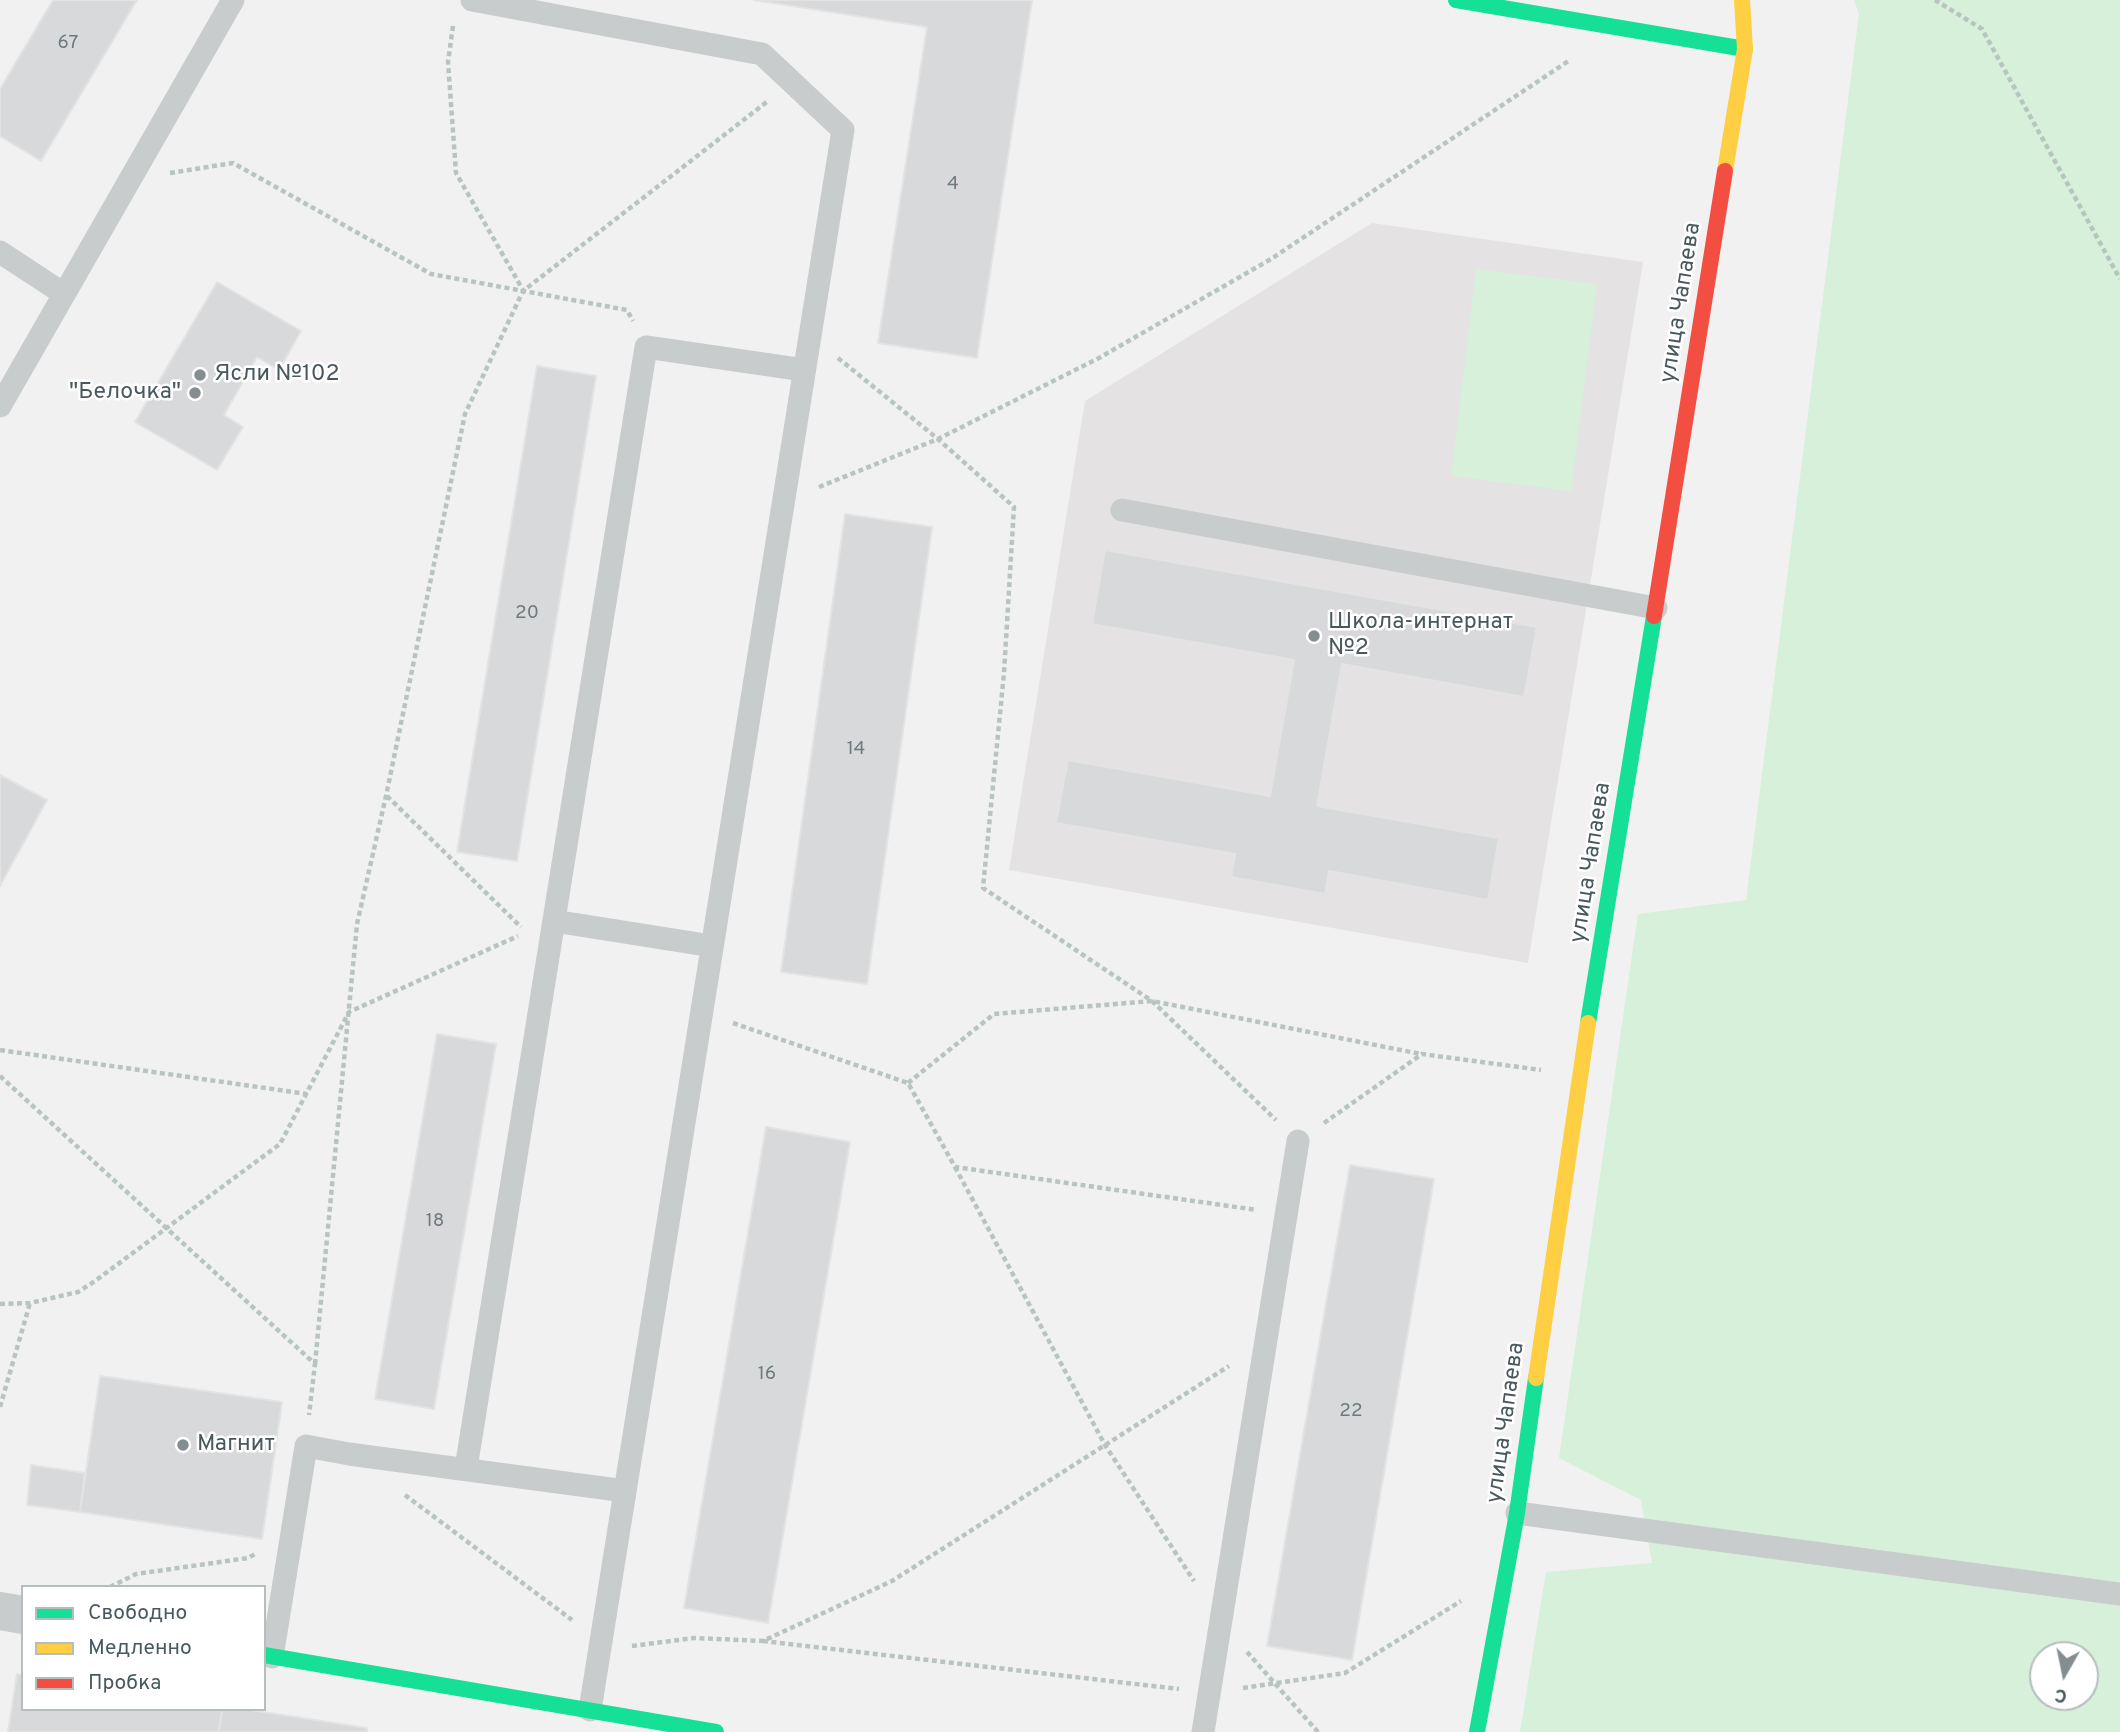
<!DOCTYPE html>
<meta charset="utf-8">
<style>
body{margin:0}
#map{position:relative;width:2120px;height:1732px;overflow:hidden;background:#f2f1f1;font-family:Overpass,sans-serif}
canvas{display:block}
.legend{position:absolute;left:21px;top:1585px;width:245px;height:126px;box-sizing:border-box;background:#fff;border:2px solid #b6bdbf;margin:0;padding:9px 12px;list-style:none;font-size:21px;color:#48595e}
.legend li{display:flex;align-items:center;gap:14px;height:35px}
.legend b{width:35px;border:2px solid #b6bdbf}
.north{position:absolute;left:2029px;top:1641px;width:70px;height:70px;box-sizing:border-box;background:#fff;border:2px solid #b6bdbf;border-radius:50%;rotate:189deg;font-size:19px;font-weight:700;line-height:28px;text-align:center;color:#48595e}
.north::after{content:'';display:block;margin:auto;width:24px;height:32px;background:#848e91;clip-path:polygon(50% 0,100% 100%,50% 72%,0 100%)}
</style>
<div id="map">
<canvas width="2120" height="1732"></canvas>
<ul class="legend">
<li><b style="height:9px;background:#16e098"></b>Свободно</li>
<li><b style="height:9px;background:#ffcf43"></b>Медленно</li>
<li><b style="height:9px;background:#f24e42"></b>Пробка</li>
</ul>
<div class="north">С</div>
</div>
<script>
const context = document.querySelector('canvas').getContext('2d');
context.lineJoin = 'round';
function fillPath(path, color) { context.fillStyle = color; context.fill(path, 'evenodd'); }
const toPath = rows => new Path2D(rows.map(r => 'M' + r).join(''));
function stroke(path, color, width, dash) { context.strokeStyle = color; context.lineWidth = width; context.lineCap = dash ? 'butt' : 'round'; context.setLineDash(dash || []); context.stroke(path); }
function label(font, color, halo, rows, align = 'center') {
  context.font = font + ' Overpass,sans-serif'; context.lineWidth = 5; context.setLineDash([]); context.textBaseline = 'middle'; context.strokeStyle = halo; context.fillStyle = color; for (const [text, x, y, turn = 0] of rows) {
    context.save(); context.translate(x, y); context.rotate((+turn || 0) * Math.PI / 180); context.textAlign = isNaN(turn) ? turn : align; if (halo) context.strokeText(text, 0, 0); context.fillText(text, 0, 0); context.restore();
  }
}
const education = toPath([
 [1372,223,1643,262,1528,963,1009,870,1085,401]
]);
const green = toPath([
 [1854,0,2120,0,2120,1732,1520,1732,1546,1572,1652,1563,1641,1500,1559,1458,1638,914,1746,900,1859,14],
 [2043,1655,2085,1655,2085,1697,2043,1697],
 [1476,269,1597,284,1571,491,1451,476]
]);
const building = toPath([
 [53,0,137,0,41,161,0,136,0,89,53,0],
 [754,0,1032,0,977,358,878,343,927,27,754,0],
 [217,282,301,331,279,370,257,357,224,415,243,427,217,470,135,422,217,282],
 [537,366,596,376,517,861,457,852,537,366],
 [845,514,932,527,867,984,781,972,845,514],
 [1105,550,1537,627,1524,697,1342,664,1317,806,1499,838,1488,900,1329,871,1325,894,1231,877,1235,854,1056,823,1068,760,1270,796,1294,660,1092,624,1105,550],
 [0,775,47,800,0,886,0,775],
 [437,1034,496,1044,434,1409,375,1399,437,1034],
 [766,1127,850,1142,768,1623,684,1608,766,1127],
 [1350,1165,1434,1179,1352,1660,1267,1646,1350,1165],
 [100,1376,282,1402,262,1539,80,1512,100,1376],
 [31,1465,85,1473,80,1512,27,1505,31,1465],
 [17,1674,23,1675,23,1709,222,1709,219,1732,8,1732,17,1674],
 [222,1709,244,1709,367,1728,367,1732,219,1732,222,1709]
]);
const path = toPath([
 [1935,0,1982,29,2120,279],
 [453,26,448,62,456,173,523,290],
 [170,173,233,163,431,274,627,310,633,321],
 [838,358,938,439,1014,507,1004,673,983,888,1152,1001,1276,1120],
 [819,487,938,439,1099,358,1271,259,1570,60],
 [387,796,521,927],
 [733,1023,908,1083,955,1167,1257,1210],
 [0,1050,307,1094],
 [0,1076,315,1364,309,1415],
 [908,1083,994,1014,1152,1001,1421,1054],
 [1324,1123,1422,1054,1541,1070],
 [955,1167,1105,1445,1194,1581],
 [0,1304,30,1303,78,1292,95,1281,280,1144,349,1012,518,936],
 [315,1364,357,924,386,796,465,414,523,291,768,101],
 [0,1407,30,1303],
 [405,1495,572,1620],
 [110,1587,136,1574,248,1558,255,1554],
 [763,1641,1179,1689],
 [632,1646,694,1638,763,1641,892,1581,1229,1366],
 [1247,1652,1318,1732],
 [1243,1688,1345,1673,1461,1601]
]);
const lane = toPath([
 [472,0,762,54,843,130,590,1710],
 [0,252,64,294],
 [0,406,233,0],
 [1122,510,1656,608],
 [554,921,712,946],
 [466,1468,646,347,804,370],
 [1517,1513,2120,1594],
 [272,1657,306,1446,349,1454,625,1491],
 [1203,1732,1298,1141]
]);
const street = toPath([
 [0,1611,23,1615]
]);
const fast = toPath([
 [1456,0,1745,49],
 [1588,1023,1654,616],
 [264,1655,716,1732],
 [1477,1732,1517,1513,1536,1378]
]);
const slow = toPath([
 [1725,171,1745,49,1742,0],
 [1536,1378,1588,1023]
]);
const jam = toPath([
 [1654,616,1725,171]
]);
const markers = [
 [200,375,7,"#848e91"],
 [195,393,7,"#848e91"],
 [1314,636,7,"#848e91"],
 [183,1445,7,"#848e91"]
];
const numberNames = [
 ["67",68,44],
 ["4",953,185],
 ["20",527,614],
 ["14",856,750],
 ["18",435,1222],
 ["16",767,1375],
 ["22",1351,1412]
];
const streetNames = [
 ["улица Чапаева",1682,303,-81],
 ["улица Чапаева",1592,863,-81],
 ["улица Чапаева",1507,1423,-82]
];
const poiNames = [
 ["Ясли №102",214,375],
 ["\"Белочка\"",181,393,"right"],
 ["Школа-интернат",1328,623],
 ["№2",1328,649],
 ["Магнит",197,1445]
];
fillPath(education, '#e4e2e3');
fillPath(green, '#d6f0d9');
fillPath(building, '#d8d9da');
stroke(building, '#e3e3e4', 2);
stroke(path, '#b8c5be', 4.5, [5, 3.5]);
stroke(lane, '#c9cccd', 23);
stroke(street, '#c9cccd', 38);
stroke(fast, '#16e098', 16);
stroke(slow, '#ffcf43', 16);
stroke(jam, '#f24e42', 16);
for (const [x, y, r, color] of markers) { const dot = new Path2D(); dot.arc(x, y, r, 0, 2 * Math.PI); context.fillStyle = color; context.fill(dot); stroke(dot, '#fff', 2.5); }
label('19px', '#6e7a7e', null, numberNames);
label('23px', '#48595e', '#fff', streetNames);
label('23px', '#48595e', '#fff', poiNames, 'left');
</script>
